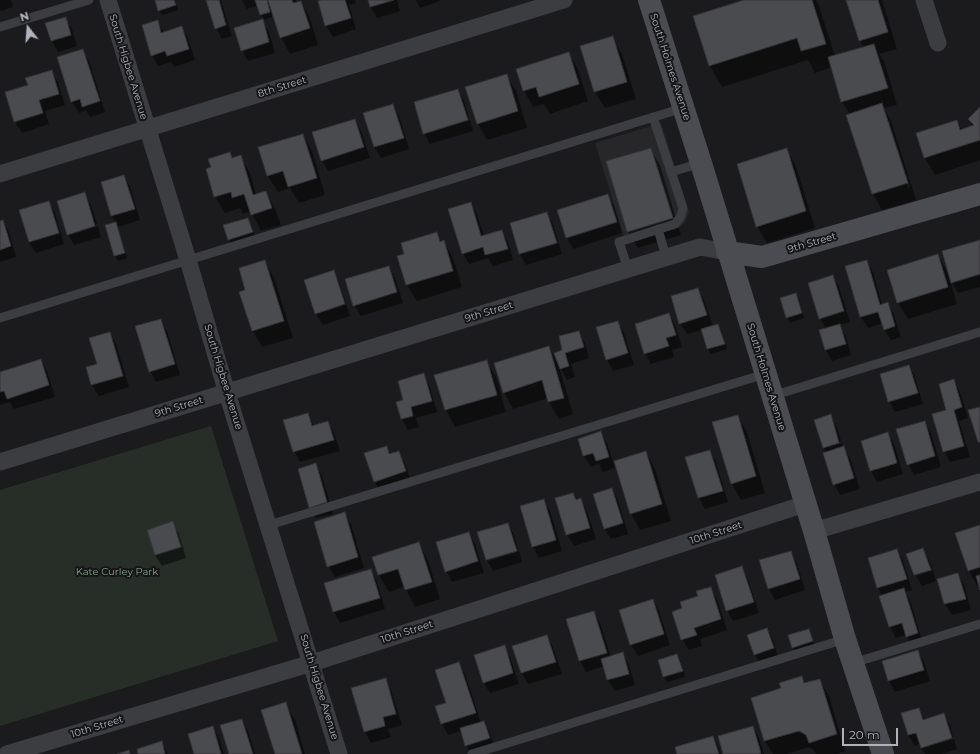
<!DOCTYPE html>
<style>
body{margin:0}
#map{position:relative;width:980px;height:754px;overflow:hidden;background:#1b1b1d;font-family:Montserrat,sans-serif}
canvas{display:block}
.north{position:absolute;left:8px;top:8px;width:40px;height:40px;-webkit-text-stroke:3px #161618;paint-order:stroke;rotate:343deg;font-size:11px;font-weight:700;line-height:16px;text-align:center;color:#afb2bb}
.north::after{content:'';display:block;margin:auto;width:14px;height:18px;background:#afb2bb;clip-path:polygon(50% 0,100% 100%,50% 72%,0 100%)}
.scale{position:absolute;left:842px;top:728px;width:56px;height:18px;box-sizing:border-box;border:2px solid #afb2bb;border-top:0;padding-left:5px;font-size:12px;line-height:14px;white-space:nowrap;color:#afb2bb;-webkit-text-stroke:3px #161618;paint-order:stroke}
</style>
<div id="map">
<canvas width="980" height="754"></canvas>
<div class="north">N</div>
<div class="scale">20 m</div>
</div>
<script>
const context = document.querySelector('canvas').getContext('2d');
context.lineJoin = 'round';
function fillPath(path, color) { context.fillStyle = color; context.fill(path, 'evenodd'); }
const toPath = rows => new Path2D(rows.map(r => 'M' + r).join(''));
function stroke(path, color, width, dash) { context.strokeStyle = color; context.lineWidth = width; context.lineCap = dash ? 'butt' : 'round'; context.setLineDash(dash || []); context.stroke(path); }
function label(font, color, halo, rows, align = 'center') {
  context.font = font + ' Montserrat,sans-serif'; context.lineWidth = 4; context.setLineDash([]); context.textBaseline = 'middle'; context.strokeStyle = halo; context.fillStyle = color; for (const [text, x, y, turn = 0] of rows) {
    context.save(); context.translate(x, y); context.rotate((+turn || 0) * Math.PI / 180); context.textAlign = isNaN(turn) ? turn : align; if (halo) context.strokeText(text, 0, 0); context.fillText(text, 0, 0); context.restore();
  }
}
const built = toPath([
 [661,123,689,212,688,215,685,222,679,228,626,243,595,143]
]);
const green = toPath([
 [211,426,278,641,0,726,0,490]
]);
const shadow = toPath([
 [0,0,11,0,13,7,1,11,0,9],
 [156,0,175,0,178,10,162,15,159,10],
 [207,0,221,0,232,36,222,39,216,28],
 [242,0,267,0,270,5,269,0,296,0,297,3,301,2,310,18,318,45,290,54,281,37,272,11,271,11,272,17,264,20,261,14,258,5,247,9],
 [324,0,355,0,356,3,349,5,356,29,333,37,326,26],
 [369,0,397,0,400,11,377,18,371,7],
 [416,0,439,0,440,1,420,8],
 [747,0,816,0,818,3,835,56,864,48,860,41,847,0,882,0,897,49,879,54,884,61,897,105,884,108,891,121,916,200,882,210,873,194,847,115,850,114,842,102,832,67,815,73,808,60,722,87,710,66],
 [887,121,889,121,910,187,908,188],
 [65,18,72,29,77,46,58,52,52,41],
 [157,21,164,33,182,27,188,38,195,60,174,67,171,62,158,66,152,55],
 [262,21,269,32,275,53,248,61,242,50],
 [612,37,622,54,636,99,605,108,595,92],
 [82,50,89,61,105,112,90,117,86,110,79,113,72,102],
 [568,53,578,69,588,101,550,114,544,104,533,107,524,91,517,70],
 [51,71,58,82,65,105,45,111,49,124,22,133,15,122,29,86],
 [506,75,516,91,527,128,487,140,478,124,466,88],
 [458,90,464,101,469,118,425,132,425,134,470,120,473,131,430,144,424,133],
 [393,105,399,116,409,149,381,158,374,147],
 [980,108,980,160,935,175,925,158,917,133,957,121,962,130,973,127,969,120],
 [355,120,361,131,370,158,328,171,322,160],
 [303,135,312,151,325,195,299,203,290,188,278,192,268,176,260,148],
 [650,149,660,165,681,235,638,248,628,232,607,162],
 [786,149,796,166,815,228,767,243,757,226],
 [230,154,233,159,240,157,250,173,256,195,266,192,275,209,281,225,261,231,251,211,243,214,240,208,225,213,215,196,212,168],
 [124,176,130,187,140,220,118,227,127,258,118,261,115,256,116,223,112,216,102,183],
 [85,194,91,205,97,224,69,233,69,235,98,226,101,237,74,245,68,234],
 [608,196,614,207,622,233,573,249,567,238],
 [48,202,55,213,64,244,36,253,29,242],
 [471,203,477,214,484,236,502,231,508,242,513,260,493,266,488,258,469,264,463,253],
 [547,213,553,224,562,254,526,265,520,254],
 [248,219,251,224,255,237,232,245,229,239],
 [3,221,9,232,16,257,0,262,0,222],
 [436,233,441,242,444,242,453,258,462,287,417,301,407,285,406,254],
 [980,241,980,273,953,281,953,283,980,275,980,287,958,293,950,279,950,280,957,304,908,319,898,303,938,255,949,275],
 [264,261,274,278,293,338,262,347,253,331,240,292,247,290],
 [866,261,873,272,882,305,888,304,894,315,901,337,891,340,884,329,883,323,868,328,861,317,846,267],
 [389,267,395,278,403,303,361,316,354,305],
 [333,271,339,282,350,316,323,325,316,314,305,280],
 [833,276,839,287,850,322,839,325,846,336,851,355,832,361,826,350,820,331,826,329,820,318],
 [698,289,704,300,713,326,718,325,721,330,727,349,711,354,708,349,702,330,687,334,680,323],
 [796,294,799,299,804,318,790,323,787,318,781,299],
 [669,314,675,325,682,347,672,350,674,357,651,364,645,353],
 [160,320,167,331,180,375,156,382,150,371],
 [617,322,624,333,634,365,613,371,607,360,597,328],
 [578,332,585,343,589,358,571,364,575,377,567,380,560,367,559,367,573,414,559,419,549,402,548,398,513,409,504,392,548,347,559,366,559,365,564,351],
 [110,333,116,344,129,387,99,396,92,385,87,368,98,365],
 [41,360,47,371,55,397,14,409,10,402,0,405,0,373],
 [486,361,496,377,506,412,455,427,446,410,436,376],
 [909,366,915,377,923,404,895,412,889,401],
 [423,374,429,385,437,412,416,418,419,427,408,430,402,419,397,403,404,401],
 [954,381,960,392,968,418,959,421,970,457,950,462,944,451,947,410],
 [308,414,314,426,328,422,334,433,340,451,300,462,294,451],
 [737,416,747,432,765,493,741,500,732,484,713,423],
 [831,416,837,427,841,441,824,446,824,448,842,443,843,448,850,458,860,489,840,495,834,484,827,453,823,447],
 [924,422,931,433,941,467,914,475,908,464],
 [600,432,607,443,615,468,603,472,599,464,591,467,584,456,579,439],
 [888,433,894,444,903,474,877,482,871,471,862,441],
 [386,448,390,455,399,452,405,463,411,482,381,492,374,481],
 [710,451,716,462,728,502,705,509,699,498],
 [646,452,655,469,671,521,640,530,631,513],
 [316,465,322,476,333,514,316,518,310,507],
 [612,489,618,500,628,534,611,539,604,528],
 [573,494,577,501,581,500,587,511,596,539,574,546,567,535,556,499],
 [543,500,550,511,562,551,539,558,533,547,521,507],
 [344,513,351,524,364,568,335,577,328,566],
 [172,523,179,534,186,558,162,566,155,555,148,530],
 [508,524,514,535,518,549,488,558,488,561,519,551,522,562,493,571,487,560],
 [980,526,980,587,978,587,969,571,957,533],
 [469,533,475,544,484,573,452,582,446,571],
 [419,544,428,560,440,599,415,607,406,590,405,586,389,592,379,575,374,557],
 [923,549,929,560,932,568,916,574,916,576,908,554],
 [897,550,903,561,912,590,905,592,910,600,923,644,913,648,906,635,896,638,890,627,881,596,882,596,878,588],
 [790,552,797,563,805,590,775,600,769,589],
 [742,568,748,579,759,613,733,621,727,610],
 [370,570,377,581,385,609,340,623,334,612,325,584],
 [933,570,936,581,922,586,916,576],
 [958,574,964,585,971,610,952,615,945,604,938,579],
 [710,588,717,599,727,630,700,639,702,646,689,650,682,639,684,609],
 [653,600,659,611,670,645,638,656,631,645,620,611],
 [594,612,600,623,611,657,623,654,629,665,635,685,615,691,608,680,604,666,586,672,580,661,568,620],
 [767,629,773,640,779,660,761,666,755,655,748,635],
 [808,630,811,635,815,647,796,653,793,648,789,636],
 [547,636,553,647,562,674,528,684,522,673,513,646],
 [504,646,510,657,519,684,490,693,483,682],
 [918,651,924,662,930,681,895,692,889,681,883,661],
 [677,655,680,660,685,677,667,682,664,677,659,660],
 [458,663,465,674,481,723,484,722,490,733,495,749,471,754,466,745,462,731,448,735,442,724,436,707,447,703],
 [802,677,806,684,819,680,829,696,845,751,836,754,816,754,814,750,809,747,786,754,773,754,765,741,752,698,782,689],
 [385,679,391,690,402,725,388,729,391,737,371,743,365,732],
 [285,704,295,720,305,754,276,754],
 [918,709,925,720,943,714,950,725,953,737,922,746,922,748,954,739,957,749,942,754,925,754,921,748,920,744,915,746,908,735],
 [242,720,248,731,255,754,230,754],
 [212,727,219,738,224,754,195,754],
 [753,727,759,738,764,754,724,754],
 [713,737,719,748,721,754,678,754],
 [161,742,168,754,139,754]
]);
const building = toPath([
 [155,0,174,0,176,5,158,11,155,0],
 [206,0,219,0,226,25,215,29,206,0],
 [255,0,267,0,270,12,260,15,255,0],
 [268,0,292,0,293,3,301,1,310,28,280,38,268,0],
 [321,0,345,0,351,18,325,26,318,1,321,0],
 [368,0,394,0,370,7,368,0],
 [744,0,812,0,826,44,801,51,797,38,709,66,693,16,744,0],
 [846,0,878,0,888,32,859,41,846,0],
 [66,17,71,35,51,41,45,23,66,17],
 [263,19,269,42,241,51,234,28,263,19],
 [158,20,161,33,182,26,189,49,167,56,165,51,151,56,142,25,158,20],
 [613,36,627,82,594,92,580,46,613,36],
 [874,44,888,88,841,102,828,57,874,44],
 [83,49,100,101,82,107,80,99,71,102,57,57,83,49],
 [569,52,579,84,539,97,536,87,523,91,516,69,569,52],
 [52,70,59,94,39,100,43,113,14,122,5,92,28,85,25,78,52,70],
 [507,74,518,111,477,124,465,87,507,74],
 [458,89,468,120,423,134,414,102,458,89],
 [882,103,908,183,872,194,846,115,882,103],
 [393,104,404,138,374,147,363,113,393,104],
 [980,107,980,140,924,158,916,133,957,120,960,130,974,125,968,119,980,107],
 [355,119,364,147,321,161,312,132,355,119],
 [303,134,317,178,288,187,283,171,267,176,258,147,303,134],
 [651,148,673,218,627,232,606,161,651,148],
 [787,148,806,211,756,227,737,164,787,148],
 [230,152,232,158,241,155,253,195,266,191,272,208,251,215,244,194,232,198,231,192,214,197,206,169,211,167,208,159,230,152],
 [124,175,135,209,111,216,101,182,124,175],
 [85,192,95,226,67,235,57,201,85,192],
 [608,194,617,222,566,238,557,210,608,194],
 [49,201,59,233,29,242,19,210,49,201],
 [471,202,481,236,502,230,508,249,485,255,483,247,462,254,448,209,471,202],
 [547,212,557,243,519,254,510,223,547,212],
 [248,218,253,232,228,240,223,225,248,218],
 [3,220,11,246,0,250,0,221,3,220],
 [116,222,125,253,114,256,105,225,116,222],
 [437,232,440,242,444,240,453,271,406,285,397,256,404,254,401,243,437,232],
 [980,240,980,274,951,283,942,251,980,240],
 [938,254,948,287,897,303,887,270,938,254],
 [265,260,284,321,252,331,239,292,245,290,239,268,265,260],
 [867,260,880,305,888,302,895,326,884,330,878,312,860,317,845,266,867,260],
 [389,266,397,292,353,306,345,279,389,266],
 [334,270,345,304,315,314,304,280,334,270],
 [833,275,844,311,819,319,808,283,833,275],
 [698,288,707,315,679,324,671,296,698,288],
 [796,293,802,313,786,318,780,298,796,293],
 [669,313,676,335,666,338,669,346,644,354,635,324,669,313],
 [161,319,175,364,149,372,135,326,161,319],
 [618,321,628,353,606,360,596,327,618,321],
 [718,324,725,344,707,349,701,329,718,324],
 [840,324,846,344,825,350,819,330,840,324],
 [579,331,584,347,565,353,569,366,560,369,554,353,562,350,559,336,579,331],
 [110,332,123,376,91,385,86,367,97,364,89,338,110,332],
 [549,346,564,398,548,402,542,380,503,393,494,363,549,346],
 [41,359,49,385,7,399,4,391,0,392,0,372,41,359],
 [487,360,497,395,445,410,434,375,487,360],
 [909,365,918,393,888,402,880,374,909,365],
 [424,373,432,401,411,407,413,416,401,419,396,402,403,400,398,381,424,373],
 [954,379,962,407,954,410,964,446,943,452,932,414,946,410,939,384,954,379],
 [980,407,980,442,978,442,968,410,980,407],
 [308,413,312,426,328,421,334,440,293,452,283,420,308,413],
 [831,414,839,443,823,448,814,420,831,414],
 [738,415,756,476,731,484,712,422,738,415],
 [925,421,935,456,907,465,896,429,925,421],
 [601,431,609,457,596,461,593,453,583,456,578,439,601,431],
 [888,432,897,463,870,471,861,441,888,432],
 [387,446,389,454,399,451,406,471,374,482,364,453,387,446],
 [844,446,854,478,833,485,823,453,844,446],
 [710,450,723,491,698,498,685,457,710,450],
 [646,451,662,504,630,514,614,461,646,451],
 [316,463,327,502,309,508,298,469,316,463],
 [612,488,623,523,604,529,593,494,612,488],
 [573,493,576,500,581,498,590,528,566,535,555,498,573,493],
 [544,499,556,540,532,547,520,506,544,499],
 [345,512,358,557,327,567,314,522,345,512],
 [173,521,181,547,155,555,147,530,173,521],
 [508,523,517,551,486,560,477,532,508,523],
 [980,525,980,567,968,571,955,533,980,525],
 [469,532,478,561,445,572,436,542,469,532],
 [419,542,432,582,405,590,398,569,378,575,372,557,419,542],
 [923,548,931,570,914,575,906,554,923,548],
 [897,549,907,579,877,588,868,558,897,549],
 [791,551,800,579,768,589,759,560,791,551],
 [742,566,754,602,726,611,715,575,742,566],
 [371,569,380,598,333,612,324,583,371,569],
 [958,573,966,599,944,604,937,579,958,573],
 [980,575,980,590,976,576,980,575],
 [711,587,721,619,694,628,697,635,681,640,672,612,682,608,680,602,698,596,696,591,711,587],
 [904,588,918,633,906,637,902,623,889,627,879,596,904,588],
 [653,599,664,634,630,645,619,610,653,599],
 [594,611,607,653,579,661,566,619,594,611],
 [767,628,774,648,754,655,747,635,767,628],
 [809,629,813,641,792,648,788,635,809,629],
 [547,635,556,662,521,673,512,646,547,635],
 [505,645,513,673,483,683,474,655,505,645],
 [918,650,924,670,888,681,882,661,918,650],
 [623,652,629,674,607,680,601,659,623,652],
 [677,654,683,671,663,677,658,660,677,654],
 [459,662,476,713,441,724,435,706,446,703,435,670,459,662],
 [802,676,804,683,820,679,837,734,809,743,806,735,799,731,764,741,751,698,781,688,779,683,802,676],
 [386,678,396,714,383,717,385,726,364,732,351,688,386,678],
 [286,702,302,754,275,754,261,710,286,702],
 [919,708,923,720,944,713,952,738,921,748,916,733,908,735,901,713,919,708],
 [242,719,253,754,229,754,220,725,242,719],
 [484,721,490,738,465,746,460,728,484,721],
 [213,726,221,754,194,754,188,734,213,726],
 [753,726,761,753,759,754,723,754,718,736,753,726],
 [713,736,719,754,677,754,675,747,713,736],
 [162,741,165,754,138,754,137,749,162,741],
 [129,750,130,754,117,754,129,750]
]);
const lane = toPath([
 [0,27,89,0],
 [671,172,701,163],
 [658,229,666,257],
 [628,269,619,242,675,224,681,216,683,208,653,117],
 [0,318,683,108],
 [772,396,980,332],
 [269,525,765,374],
 [853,663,980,624],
 [472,754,845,639]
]);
const street = toPath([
 [108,0,188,260,227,393,339,754],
 [924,0,938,43],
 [0,174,564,0],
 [0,462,700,247,727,252],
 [814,531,980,482],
 [7,754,312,663,805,504]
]);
const secondary = toPath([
 [649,0,701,163,814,531,845,639,883,754],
 [727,252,762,257,980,194]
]);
const streetNames = [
 ["South Higbee Avenue",128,67,73],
 ["South Holmes Avenue",670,67,72],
 ["8th Street",282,87,-17],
 ["9th Street",812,243,-16],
 ["9th Street",489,312,-17],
 ["South Higbee Avenue",223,377,73],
 ["South Holmes Avenue",766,377,73],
 ["9th Street",179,407,-17],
 ["10th Street",716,533,-18],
 ["10th Street",407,632,-18],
 ["South Higbee Avenue",319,687,73],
 ["10th Street",97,727,-17]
];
const parkNames = [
 ["Kate Curley Park",117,572]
];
fillPath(built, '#272729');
fillPath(green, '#272e28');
fillPath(shadow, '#0007');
fillPath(building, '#4a4b4f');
stroke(building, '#353538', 1);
stroke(lane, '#3c3d41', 9);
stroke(street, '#3c3d41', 17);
stroke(secondary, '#4a4c51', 22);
label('10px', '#afb2bb', '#161618', streetNames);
label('10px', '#88a38b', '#161618', parkNames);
</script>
